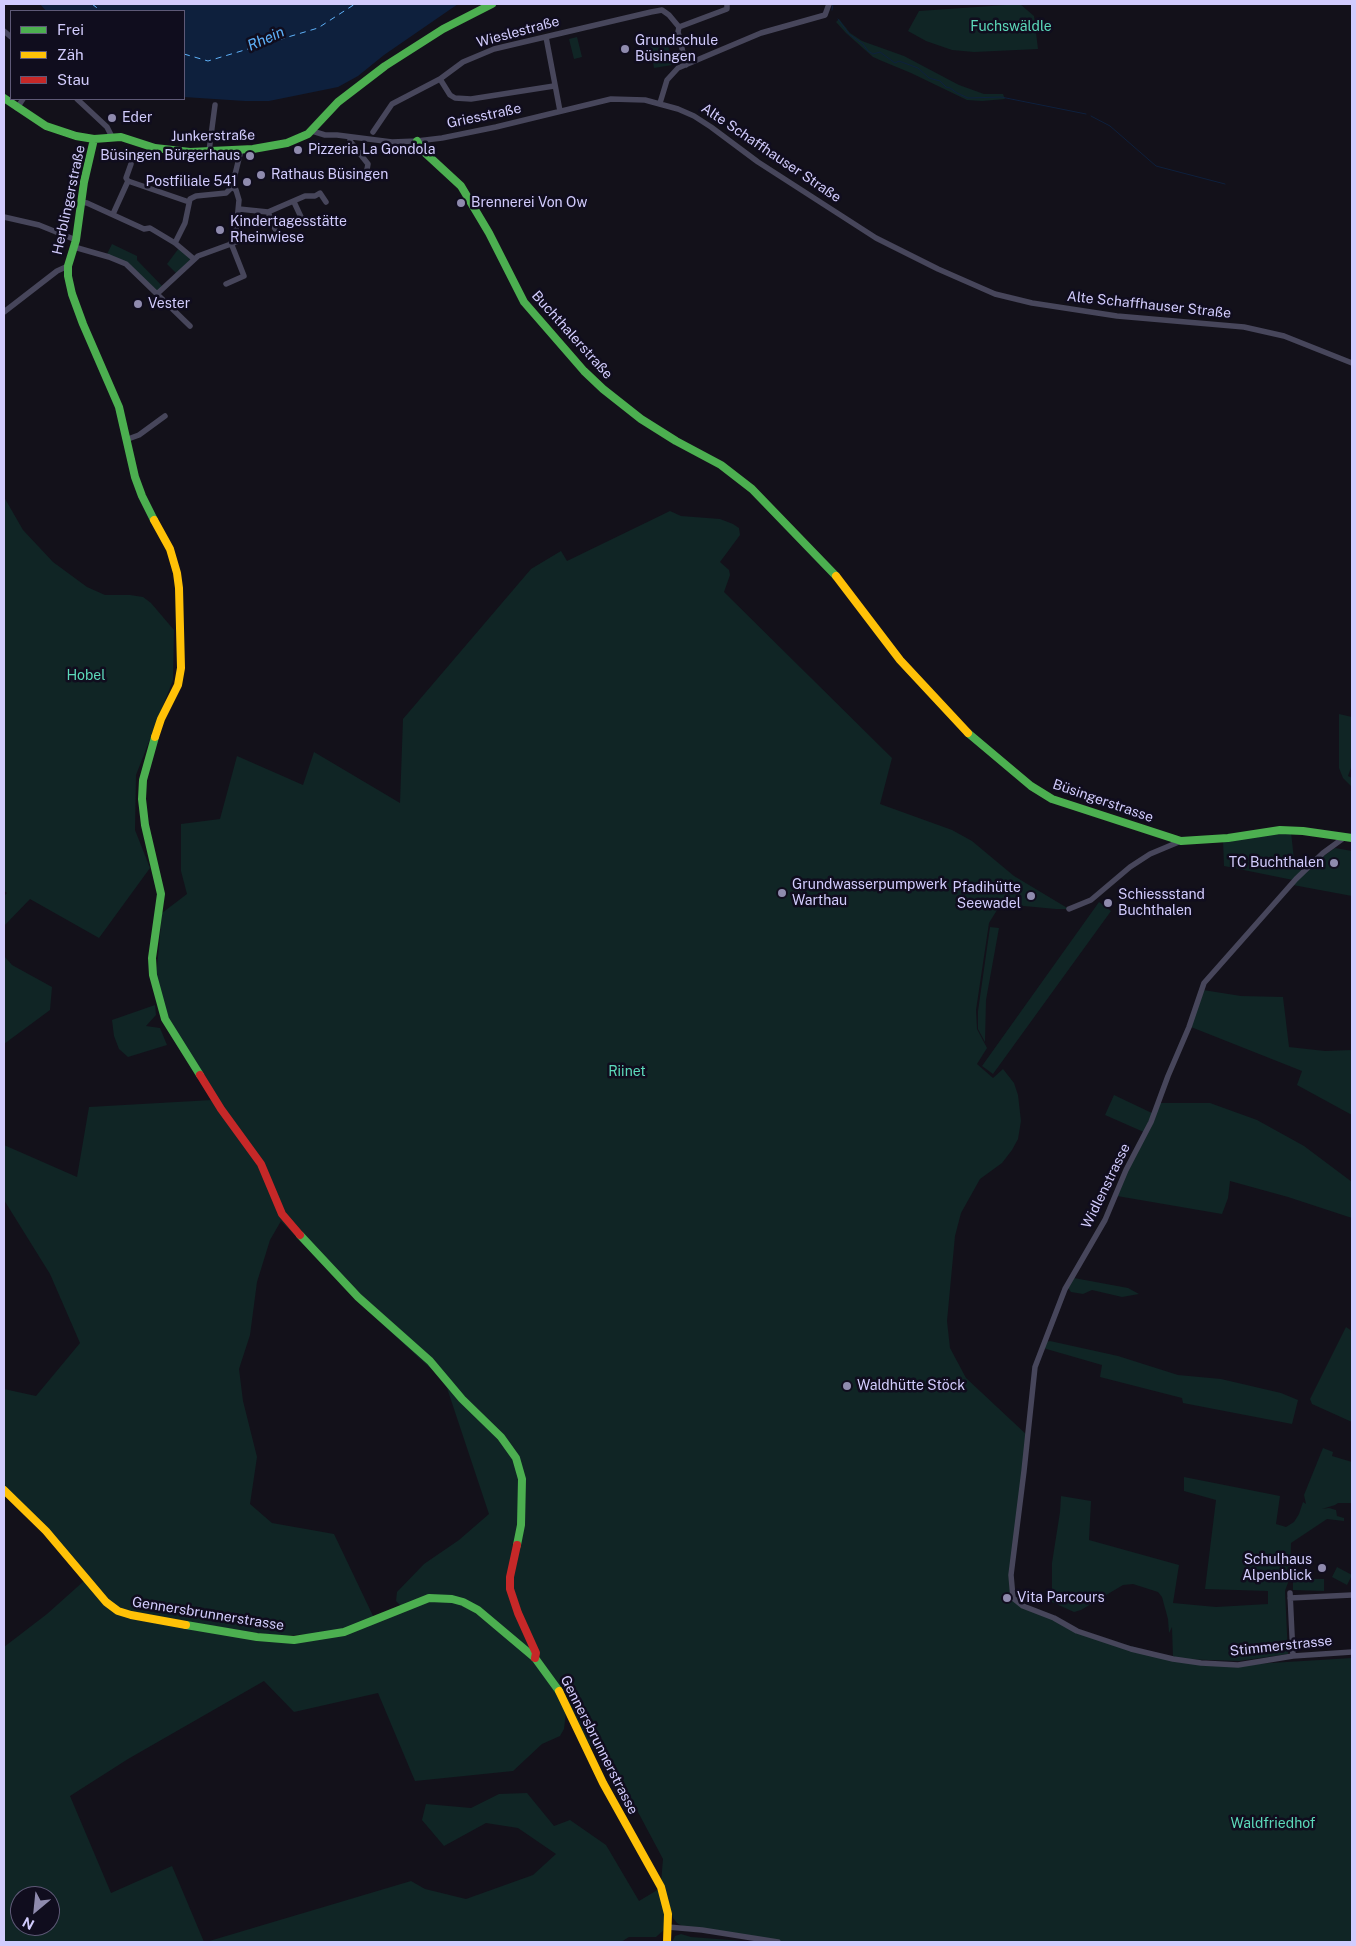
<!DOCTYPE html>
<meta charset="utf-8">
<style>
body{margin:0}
#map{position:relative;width:1356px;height:1946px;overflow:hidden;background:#13111a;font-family:"Public Sans",sans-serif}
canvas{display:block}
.frame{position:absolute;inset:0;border:5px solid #d2ccfd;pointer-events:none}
.legend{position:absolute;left:10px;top:10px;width:175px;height:90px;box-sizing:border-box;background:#100d1e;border:1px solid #5e5977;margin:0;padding:6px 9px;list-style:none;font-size:15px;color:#d2ccfd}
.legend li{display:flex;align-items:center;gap:10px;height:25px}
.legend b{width:25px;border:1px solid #5e5977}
.north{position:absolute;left:10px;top:1886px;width:50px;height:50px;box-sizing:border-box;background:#100d1e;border:1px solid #5e5977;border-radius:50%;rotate:208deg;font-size:14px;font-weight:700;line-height:20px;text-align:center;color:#d2ccfd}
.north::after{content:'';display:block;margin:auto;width:18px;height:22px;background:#8f8bae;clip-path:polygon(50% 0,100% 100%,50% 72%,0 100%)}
</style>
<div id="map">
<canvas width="1356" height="1946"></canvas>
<div class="frame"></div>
<ul class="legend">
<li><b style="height:6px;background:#4caf50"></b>Frei</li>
<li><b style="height:6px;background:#ffc107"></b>Zäh</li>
<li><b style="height:6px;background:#c62828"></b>Stau</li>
</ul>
<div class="north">N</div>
</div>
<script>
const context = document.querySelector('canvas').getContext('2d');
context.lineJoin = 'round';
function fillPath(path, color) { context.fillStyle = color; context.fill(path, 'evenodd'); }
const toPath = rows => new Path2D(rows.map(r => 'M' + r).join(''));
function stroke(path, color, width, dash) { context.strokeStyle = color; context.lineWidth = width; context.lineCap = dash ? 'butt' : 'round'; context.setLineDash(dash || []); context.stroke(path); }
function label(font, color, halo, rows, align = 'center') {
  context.font = font + ' "Public Sans",sans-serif'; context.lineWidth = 5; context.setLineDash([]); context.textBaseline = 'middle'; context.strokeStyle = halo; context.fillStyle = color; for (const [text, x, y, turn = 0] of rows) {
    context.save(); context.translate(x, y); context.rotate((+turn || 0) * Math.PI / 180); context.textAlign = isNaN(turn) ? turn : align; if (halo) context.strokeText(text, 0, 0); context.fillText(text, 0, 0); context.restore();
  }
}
const green = toPath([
 [1020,4,1034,16,1038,49,974,52,952,50,926,41,908,31,919,11],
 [839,19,850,33,862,41,904,56,959,85,984,94,1003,94,1005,99,982,101,967,100,911,73,882,61,873,57,846,33,836,22],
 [666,35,672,65,654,68,649,38],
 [577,37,582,57,574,59,569,39],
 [112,244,137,256,137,260,164,288,158,293,133,270,106,256],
 [179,248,190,258,190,260,177,274,167,264],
 [4,497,23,530,53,562,87,587,105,595,130,595,143,597,151,603,174,630,173,680,136,775,135,830,150,868,99,938,30,899,4,926,4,896,7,893,4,891],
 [670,511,681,516,720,519,733,524,739,528,740,535,720,562,729,570,730,575,724,592,892,758,880,804,952,830,972,841,1014,876,1069,909,1056,909,1013,905,1005,906,997,910,989,923,976,1010,977,1029,987,1048,977,1064,993,1078,1003,1069,1014,1083,1018,1095,1021,1121,1018,1139,1012,1150,1002,1163,980,1179,961,1213,955,1236,947,1321,950,1348,966,1378,1028,1436,1012,1557,1013,1598,1077,1631,1173,1658,1172,1627,1169,1633,1168,1619,1162,1597,1158,1592,1133,1584,1123,1585,1081,1610,1074,1612,1052,1602,1052,1563,1060,1512,1061,1496,1091,1501,1089,1540,1179,1565,1173,1603,1216,1607,1268,1604,1268,1591,1205,1589,1216,1500,1184,1491,1184,1477,1280,1496,1276,1524,1286,1527,1294,1522,1299,1514,1303,1502,1306,1504,1304,1495,1323,1448,1333,1452,1332,1456,1352,1462,1351,1468,1352,1469,1352,1503,1338,1503,1335,1505,1322,1509,1329,1508,1336,1510,1337,1516,1344,1518,1344,1521,1327,1519,1291,1543,1290,1577,1285,1591,1288,1654,1239,1661,1179,1659,1238,1665,1352,1658,1352,1942,778,1942,682,1926,677,1923,673,1918,667,1896,661,1883,663,1859,630,1797,582,1734,560,1688,485,1613,449,1596,401,1606,396,1601,397,1592,424,1564,459,1540,489,1514,447,1388,436,1373,420,1359,356,1300,281,1221,270,1240,257,1282,250,1335,239,1369,243,1401,257,1457,250,1504,272,1523,334,1534,374,1618,355,1626,328,1633,278,1636,134,1614,116,1607,4,1487,4,1389,36,1396,80,1343,50,1274,4,1200,4,1145,77,1177,89,1107,212,1100,165,1018,156,978,162,913,187,894,181,871,181,824,220,819,237,756,303,785,314,752,400,803,403,719,531,569,561,551,567,561],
 [1339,714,1352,717,1352,765,1348,776,1352,778,1352,787,1343,778,1339,768],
 [1291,832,1295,869,1302,870,1293,880,1224,866,1223,840],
 [1335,848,1352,851,1352,896,1293,885,1321,858],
 [1099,902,1111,911,993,1074,982,1066],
 [990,927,999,928,986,1000,985,1042,978,1029,978,1011],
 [4,956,12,965,52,987,50,1010,4,1044],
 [1203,990,1241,996,1283,997,1289,1047,1325,1051,1352,1050,1352,1115,1297,1085,1302,1071,1191,1027],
 [155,1005,156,1015,146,1026,160,1028,167,1045,128,1057,119,1049,114,1036,112,1020],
 [1114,1095,1154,1114,1146,1133,1105,1115],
 [1160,1103,1210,1103,1257,1120,1304,1146,1352,1182,1352,1218,1288,1197,1230,1181,1228,1198,1222,1214,1117,1196,1128,1170],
 [1074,1278,1128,1288,1139,1294,1122,1297,1092,1290,1083,1294,1071,1292,1068,1288],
 [1346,1327,1352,1331,1352,1422,1312,1404,1310,1399],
 [1050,1341,1118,1356,1178,1375,1221,1379,1281,1393,1298,1400,1292,1424,1183,1403,1182,1398,1100,1377,1102,1365,1043,1348,1046,1342],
 [1337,1567,1352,1575,1347,1585,1332,1577],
 [1293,1579,1324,1579,1324,1591,1293,1590],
 [85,1580,107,1606,274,1642,318,1640,427,1602,455,1602,473,1611,530,1657,551,1683,566,1712,564,1729,560,1736,542,1744,513,1771,415,1781,378,1693,294,1712,264,1681,128,1759,70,1796,111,1893,172,1866,204,1942,4,1942,4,1647,47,1614],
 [20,1896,50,1896,50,1926,20,1926],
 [527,1793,554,1826,570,1820,606,1845,639,1901,659,1889,665,1908,665,1929,656,1937,629,1937,621,1942,206,1942,411,1881,425,1889,466,1899,533,1875,556,1854,518,1828,486,1823,444,1846,422,1820,426,1804,471,1808,499,1794],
 [681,1934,691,1937,756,1942,672,1942,675,1936]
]);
const water = toPath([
 [40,4,458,4,384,55,358,76,338,87,269,101,245,101,184,97,184,11,46,11]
]);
const stream = toPath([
 [832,10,833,4],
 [838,19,849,34,863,44,868,51,873,54,880,52,895,63,899,61,918,68,929,78,940,81,946,87,950,88,957,93,968,98,1001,97,1086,114],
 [1091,116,1110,126,1156,166,1225,184]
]);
const ferry = toPath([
 [92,4,101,11],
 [184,54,208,61,318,28,355,4]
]);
const street = toPath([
 [679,27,727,9,727,4],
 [4,31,11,37],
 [546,37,560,111],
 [440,79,450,95,455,98,471,99,554,86],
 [77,99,107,127,112,137],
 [660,103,667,80,678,68,761,33,825,15,829,4],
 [17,108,23,99],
 [312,131,325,135,337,135,392,142,417,141,442,138,496,127,611,99,645,100,678,109,694,116,711,127,758,162,876,238,938,269,995,294,1032,303,1117,316,1244,327,1284,336,1352,363],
 [373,132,392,104,440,79,463,62,494,49,651,12,662,10,669,15,679,27,678,32,686,65],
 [350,137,350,141,368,164,366,175],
 [209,151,215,105],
 [128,181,126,178,131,164],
 [81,202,87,203,144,229,150,228,175,243,194,259],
 [294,202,301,217],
 [239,209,268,212,305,196,315,196,320,193,326,202],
 [268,212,275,229],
 [113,214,128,181,189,202],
 [4,217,39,225,76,240],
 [235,242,239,200,236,190,232,187,241,150],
 [175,243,185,223,190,199,196,196,226,193,232,187],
 [74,247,109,257,126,264,190,326],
 [226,284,244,276,231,243],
 [158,293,198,256,250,237],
 [4,312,57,271,68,266],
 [128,439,139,435,165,416],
 [1345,837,1323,853,1296,879,1204,983,1189,1027,1168,1076,1151,1122,1126,1170,1105,1220,1065,1289,1035,1367,1024,1471,1011,1575,1013,1598,1023,1606,1054,1618,1077,1631,1131,1649,1173,1659,1201,1663,1238,1665,1293,1656,1352,1652],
 [1069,909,1091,900,1130,867,1150,854,1181,841],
 [1290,1593,1293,1656],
 [1290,1598,1352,1595],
 [668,1927,702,1930,778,1942]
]);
const fast = toPath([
 [4,98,46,126,76,136,94,139,121,137,155,148,190,152,253,149,287,143,308,134,338,102,385,66,443,29,492,4],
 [94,139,84,182,76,240,68,266,68,276,72,294,83,324,119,407,135,477,142,496,154,520],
 [417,141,422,150,461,186,489,233,524,302,584,371,603,389,641,419,676,441,721,465,752,489,836,576],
 [968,733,1031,786,1052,799,1181,841,1228,838,1280,830,1303,831,1352,838],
 [155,737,143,780,142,799,145,825,161,894,152,958,153,975,165,1019,200,1075],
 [300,1235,358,1297,430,1361,462,1399,501,1437,516,1458,522,1479,521,1525,517,1545],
 [186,1625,257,1637,294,1640,344,1632,429,1598,452,1599,463,1602,478,1610,535,1658,559,1691]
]);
const slow = toPath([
 [154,520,170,549,177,573,179,588,181,668,178,685,161,719,155,737],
 [836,576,900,660,968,733],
 [4,1490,46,1531,106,1602,118,1611,131,1615,186,1625],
 [559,1691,603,1783,661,1887,668,1914,667,1942]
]);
const jam = toPath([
 [200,1075,221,1109,261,1164,282,1214,300,1235],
 [517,1545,510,1577,510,1589,518,1613,536,1653,535,1658]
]);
const markers = [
 [625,49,5,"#8f8bae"],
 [112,118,5,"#8f8bae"],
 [298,150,5,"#8f8bae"],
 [250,156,5,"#8f8bae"],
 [261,175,5,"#8f8bae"],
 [247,182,5,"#8f8bae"],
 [461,203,5,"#8f8bae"],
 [220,230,5,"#8f8bae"],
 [138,304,5,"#8f8bae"],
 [1334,863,5,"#8f8bae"],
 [782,893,5,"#8f8bae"],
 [1031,896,5,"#8f8bae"],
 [1108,903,5,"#8f8bae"],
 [847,1386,5,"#8f8bae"],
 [1322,1568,5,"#8f8bae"],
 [1007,1598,5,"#8f8bae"]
];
const parkNames = [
 ["Fuchswäldle",1011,27],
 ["Hobel",86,676],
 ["Riinet",627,1072],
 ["Waldfriedhof",1273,1824]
];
const streetNames = [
 ["Wieslestraße",518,32,-15],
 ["Griesstraße",484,116,-12],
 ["Junkerstraße",213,136,-1],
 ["Alte Schaffhauser Straße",771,153,34],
 ["Herblingerstraße",69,200,-78],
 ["Alte Schaffhauser Straße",1149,305,6],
 ["Buchthalerstraße",572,335,48],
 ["Büsingerstrasse",1103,801,19],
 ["Widlenstrasse",1106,1186,-64],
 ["Gennersbrunnerstrasse",208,1614,9],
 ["Stimmerstrasse",1281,1646,-6],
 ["Gennersbrunnerstrasse",599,1745,63]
];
const poiNames = [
 ["Grundschule",635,41],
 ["Büsingen",635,57],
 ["Eder",122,118],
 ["Pizzeria La Gondola",308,150],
 ["Büsingen Bürgerhaus",240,156,"right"],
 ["Rathaus Büsingen",271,175],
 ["Postfiliale 541",237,182,"right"],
 ["Brennerei Von Ow",471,203],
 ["Kindertagesstätte",230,222],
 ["Rheinwiese",230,238],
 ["Vester",148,304],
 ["TC Buchthalen",1324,863,"right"],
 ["Grundwasserpumpwerk",792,885],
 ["Warthau",792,901],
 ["Pfadihütte",1021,888,"right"],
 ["Seewadel",1021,904,"right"],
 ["Schiessstand",1118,895],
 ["Buchthalen",1118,911],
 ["Waldhütte Stöck",857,1386],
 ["Schulhaus",1312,1560,"right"],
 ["Alpenblick",1312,1576,"right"],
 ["Vita Parcours",1017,1598]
];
const waterNames = [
 ["Rhein",266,39,-24]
];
fillPath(green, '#102525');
fillPath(water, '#0e203d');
stroke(stream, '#0e203d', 1);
stroke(ferry, '#5eb1f9', 1, [6, 5]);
stroke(street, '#47465b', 5.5);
stroke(fast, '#4caf50', 8);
stroke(slow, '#ffc107', 8);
stroke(jam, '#c62828', 8);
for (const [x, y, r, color] of markers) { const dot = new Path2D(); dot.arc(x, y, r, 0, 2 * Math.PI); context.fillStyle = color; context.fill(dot); stroke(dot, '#100d1e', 2); }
label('14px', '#5cd9ba', '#100d1e', parkNames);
label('14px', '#d2ccfd', '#100d1e', streetNames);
label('14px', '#d2ccfd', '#100d1e', poiNames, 'left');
label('italic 15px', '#5eb1f9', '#100d1e', waterNames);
</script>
